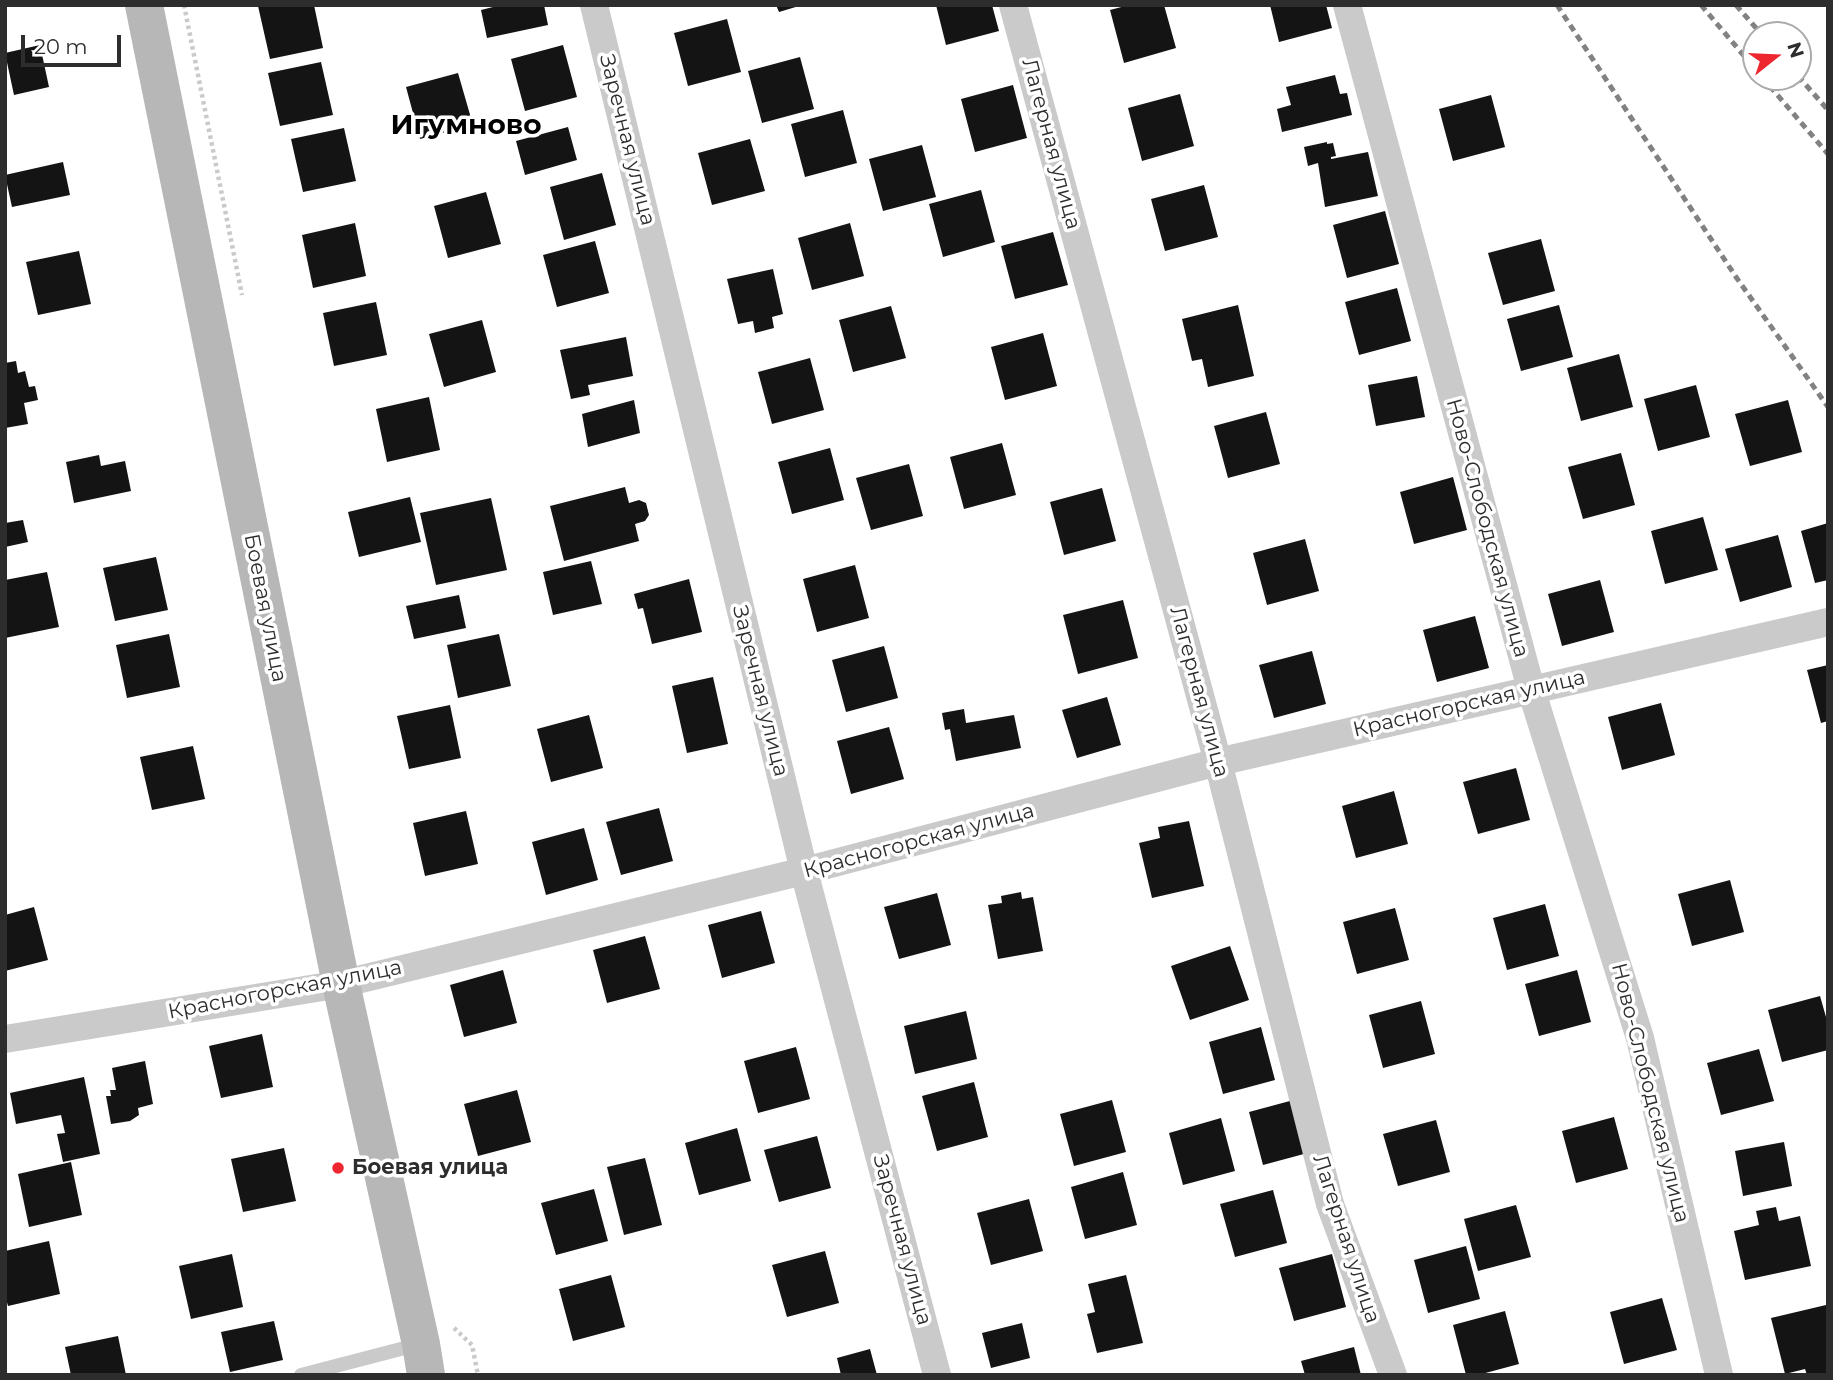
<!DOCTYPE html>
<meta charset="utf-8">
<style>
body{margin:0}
#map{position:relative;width:1833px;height:1380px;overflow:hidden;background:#fff;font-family:Montserrat,sans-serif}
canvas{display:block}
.frame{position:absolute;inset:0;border:7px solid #2d2d2d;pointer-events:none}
.north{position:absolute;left:1742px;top:21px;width:70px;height:70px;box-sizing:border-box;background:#fff;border:2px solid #ababab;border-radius:50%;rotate:72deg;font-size:19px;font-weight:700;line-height:28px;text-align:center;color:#2d2d2d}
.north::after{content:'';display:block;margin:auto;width:24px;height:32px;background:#ed2630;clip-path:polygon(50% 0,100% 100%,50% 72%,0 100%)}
.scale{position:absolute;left:21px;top:35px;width:100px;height:32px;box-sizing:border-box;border:4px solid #2d2d2d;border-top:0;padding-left:9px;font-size:21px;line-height:24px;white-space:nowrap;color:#2d2d2d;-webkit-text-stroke:5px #fff;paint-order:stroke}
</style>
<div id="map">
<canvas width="1833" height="1380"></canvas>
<div class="frame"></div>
<div class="north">N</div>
<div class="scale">20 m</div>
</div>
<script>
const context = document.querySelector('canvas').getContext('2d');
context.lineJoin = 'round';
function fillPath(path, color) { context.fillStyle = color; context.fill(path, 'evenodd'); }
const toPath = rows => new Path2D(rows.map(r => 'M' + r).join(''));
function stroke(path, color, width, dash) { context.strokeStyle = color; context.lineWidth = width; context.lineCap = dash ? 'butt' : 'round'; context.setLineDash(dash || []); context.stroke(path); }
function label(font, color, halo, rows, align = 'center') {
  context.font = font + ' Montserrat,sans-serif'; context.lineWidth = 7; context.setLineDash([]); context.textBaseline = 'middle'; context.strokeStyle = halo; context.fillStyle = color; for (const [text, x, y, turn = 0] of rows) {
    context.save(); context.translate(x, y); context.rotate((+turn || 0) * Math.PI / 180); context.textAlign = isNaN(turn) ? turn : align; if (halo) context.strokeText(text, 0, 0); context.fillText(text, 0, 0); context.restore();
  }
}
const building = toPath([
 [314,5,323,48,270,59,258,6],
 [501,5,544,5,548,25,487,38,481,10],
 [776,5,799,5,799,6,779,12],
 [936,5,992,5,999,31,946,45],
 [1129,5,1164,5,1176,48,1124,63,1110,10],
 [1270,5,1326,5,1332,28,1279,42],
 [727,19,741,72,688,86,674,33],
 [40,45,49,87,14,95,5,53],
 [563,45,577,97,525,111,511,59],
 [800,57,814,109,762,123,748,71],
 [321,62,333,115,280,126,268,73],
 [458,73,473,125,420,139,406,87],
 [1335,75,1340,94,1347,93,1352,115,1282,132,1277,109,1291,105,1286,87],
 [1013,85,1027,138,975,152,961,99],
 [1180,94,1194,146,1142,161,1128,108],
 [1491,95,1505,147,1453,161,1439,109],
 [843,110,857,163,805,177,791,124],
 [568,127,577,160,525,175,516,141],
 [344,128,356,181,303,192,291,139],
 [750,139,765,191,712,205,698,153],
 [1327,142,1327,144,1333,143,1336,156,1331,157,1331,159,1368,152,1378,196,1325,207,1318,163,1308,166,1304,147],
 [922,145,936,197,883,211,869,159],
 [63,162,70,195,12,207,5,175],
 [602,173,616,225,564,240,550,187],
 [1204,185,1218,237,1165,251,1151,199],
 [981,190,995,242,943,257,929,204],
 [486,192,501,244,448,258,434,206],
 [1385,211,1399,264,1347,278,1333,225],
 [355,223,366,276,313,288,302,235],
 [850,223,864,276,812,290,798,238],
 [1053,232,1068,285,1015,299,1001,246],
 [1541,239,1555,291,1503,305,1488,253],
 [595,241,609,293,557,307,543,255],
 [79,251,91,304,38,315,26,262],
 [773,269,783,314,772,317,774,328,755,333,753,321,738,324,727,279],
 [1397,288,1411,341,1359,355,1345,302],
 [376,302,387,355,334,366,323,313],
 [1238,305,1254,376,1208,387,1202,359,1192,361,1182,319],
 [1559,305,1573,357,1521,371,1507,319],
 [891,306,906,358,853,372,839,320],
 [482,320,496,372,444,387,429,334],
 [1043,333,1057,386,1005,400,991,347],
 [626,337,633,376,588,385,590,395,571,399,560,350],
 [1619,354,1633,407,1581,421,1567,368],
 [810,358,824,410,772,424,758,372],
 [16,361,18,373,25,371,29,387,35,386,38,400,24,403,28,424,5,428,5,363],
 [1417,376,1425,417,1376,426,1368,385],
 [1696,385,1710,437,1658,451,1644,399],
 [429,397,440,450,387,462,376,409],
 [634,400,640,433,588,447,582,414],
 [1788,400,1802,452,1750,466,1735,414],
 [1266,412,1280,464,1228,478,1214,426],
 [1002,443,1016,495,964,509,950,457],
 [830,448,844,500,792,514,778,462],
 [1621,453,1635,505,1583,519,1568,467],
 [99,455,101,466,125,461,131,491,74,503,66,462],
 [909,464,923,516,871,530,856,478],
 [1453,477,1467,530,1414,544,1400,492],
 [625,487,629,503,639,500,646,503,649,515,645,521,635,524,639,541,564,561,550,506],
 [1102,488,1116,541,1064,555,1050,502],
 [410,497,421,542,359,557,348,512],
 [491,498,507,570,436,585,420,513],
 [1703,517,1718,570,1665,584,1651,531],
 [23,520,28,542,5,547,5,523],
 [1828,523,1828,580,1815,583,1801,531],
 [1778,535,1792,587,1740,602,1725,549],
 [1305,539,1319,591,1267,605,1253,553],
 [156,557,168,610,115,621,103,568],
 [591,561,602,604,553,615,543,572],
 [855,565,869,618,817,632,803,579],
 [47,572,59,627,5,638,5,580],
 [689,579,702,632,652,644,643,608,638,609,634,594],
 [1600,580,1614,632,1562,646,1548,594],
 [459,595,466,628,414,639,406,606],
 [1123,600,1138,658,1078,674,1063,615],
 [1475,616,1489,668,1437,682,1423,630],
 [169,634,180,687,127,698,116,645],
 [499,634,511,686,458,698,447,645],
 [884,646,898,698,846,712,832,660],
 [1312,651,1326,704,1274,718,1259,665],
 [1828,665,1828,721,1821,723,1807,670],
 [713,677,728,744,687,753,672,686],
 [1107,697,1121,745,1077,758,1062,710],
 [1661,703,1675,755,1622,770,1608,717],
 [450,705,461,758,409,769,397,716],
 [964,709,966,723,1014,715,1021,748,956,761,950,729,945,730,942,713],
 [589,715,603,768,551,782,537,729],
 [889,727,904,779,851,794,837,741],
 [193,746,205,799,152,810,140,757],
 [1516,768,1530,820,1478,834,1463,782],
 [1394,791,1408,844,1356,858,1342,806],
 [659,808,673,861,621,875,606,822],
 [466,811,478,864,425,876,413,823],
 [1189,821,1204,886,1152,898,1139,843,1160,838,1158,827],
 [584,828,598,880,546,895,532,842],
 [1730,880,1744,932,1692,946,1678,894],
 [1021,892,1022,899,1033,897,1043,951,998,959,988,905,1002,903,1001,896],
 [937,893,951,945,899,959,884,907],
 [1545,904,1559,956,1507,970,1493,918],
 [34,907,48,960,5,971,5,915],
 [1395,908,1409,960,1357,974,1343,922],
 [761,911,775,963,722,978,708,925],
 [645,936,660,989,607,1003,593,950],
 [1230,946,1249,1000,1190,1020,1171,966],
 [503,970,517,1023,464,1037,450,985],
 [1577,970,1591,1022,1539,1036,1525,984],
 [1820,996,1828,1024,1828,1050,1782,1062,1768,1010],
 [1421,1001,1435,1054,1383,1068,1369,1015],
 [966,1011,977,1059,915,1074,904,1026],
 [1261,1027,1275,1080,1223,1094,1209,1042],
 [262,1034,273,1087,221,1098,209,1046],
 [796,1047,810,1099,758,1113,744,1061],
 [1759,1049,1774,1101,1721,1115,1707,1063],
 [145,1061,153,1104,138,1108,139,1115,130,1121,111,1124,106,1096,111,1096,110,1090,116,1090,112,1068],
 [84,1077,100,1154,63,1162,57,1134,65,1133,61,1115,16,1124,10,1093],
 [974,1082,988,1137,937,1151,922,1096],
 [517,1090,531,1142,478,1156,464,1104],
 [1301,1098,1315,1151,1263,1165,1249,1112],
 [1112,1100,1126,1152,1074,1166,1060,1114],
 [1614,1117,1628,1169,1576,1183,1562,1131],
 [1221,1118,1235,1171,1183,1185,1169,1133],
 [1436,1120,1450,1172,1398,1186,1383,1134],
 [737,1128,751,1181,699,1195,685,1143],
 [817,1136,831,1188,779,1202,764,1150],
 [1784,1142,1792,1186,1743,1196,1735,1151],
 [284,1148,296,1201,243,1212,231,1159],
 [645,1158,662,1225,624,1235,607,1167],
 [71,1162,82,1215,29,1227,18,1174],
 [1123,1172,1137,1225,1085,1239,1071,1187],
 [594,1189,608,1241,556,1255,541,1203],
 [1273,1190,1287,1243,1235,1257,1220,1204],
 [1029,1199,1043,1251,991,1265,977,1213],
 [1516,1205,1531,1257,1478,1271,1464,1219],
 [1776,1207,1779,1221,1800,1216,1811,1266,1745,1280,1734,1231,1759,1225,1756,1211],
 [49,1241,60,1294,8,1306,5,1295,5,1251],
 [1466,1246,1480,1299,1428,1313,1414,1260],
 [825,1251,839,1303,787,1317,772,1265],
 [232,1254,243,1307,191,1319,179,1266],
 [1332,1254,1346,1307,1294,1321,1279,1268],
 [611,1275,625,1327,573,1341,559,1289],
 [1126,1275,1143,1343,1097,1353,1087,1314,1095,1312,1088,1284],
 [1662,1298,1677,1350,1624,1364,1610,1312],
 [1826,1305,1828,1375,1807,1375,1805,1369,1785,1374,1771,1318],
 [1505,1311,1519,1364,1478,1375,1466,1375,1453,1325],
 [274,1321,283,1360,230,1372,221,1332],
 [1022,1323,1030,1358,991,1368,982,1333],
 [118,1336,126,1375,71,1375,65,1347],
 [1354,1347,1361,1375,1305,1375,1301,1361],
 [870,1349,877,1375,841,1375,837,1358]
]);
const path = toPath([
 [184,5,242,295],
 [454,1328,472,1345,478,1375]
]);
const lane = toPath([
 [301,1375,420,1344]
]);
const street = toPath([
 [594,5,804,871,937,1375],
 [1013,5,1218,762,1330,1204,1393,1375],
 [1347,5,1531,689,1640,1038,1719,1375],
 [5,1039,341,984,804,871,1218,762,1828,622]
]);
const secondary = toPath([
 [144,5,341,984,421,1344,426,1375]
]);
const rail = toPath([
 [1557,5,1736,277,1828,407],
 [1701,5,1756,70],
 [1736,5,1762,35],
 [1798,76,1828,110],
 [1762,77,1828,154]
]);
const markers = [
 [338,1168,7,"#ed2630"]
];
const streetNames = [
 ["Заречная улица",627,140,76],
 ["Лагерная улица",1051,144,75],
 ["Ново-Слободская улица",1487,528,75],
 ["Боевая улица",265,608,79],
 ["Заречная улица",760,691,76],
 ["Лагерная улица",1199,692,75],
 ["Красногорская улица",1469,704,-13],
 ["Красногорская улица",919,841,-15],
 ["Красногорская улица",285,990,-11],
 ["Ново-Слободская улица",1650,1093,76],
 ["Лагерная улица",1346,1239,72],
 ["Заречная улица",902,1240,75]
];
const poiNames = [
 ["Боевая улица",352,1168]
];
const districtNames = [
 ["Игумново",466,126]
];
fillPath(building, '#141414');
stroke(path, '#cacaca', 4.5, [3.5, 3.5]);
stroke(lane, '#cacaca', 14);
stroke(street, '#cacaca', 28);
stroke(secondary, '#b7b7b7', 38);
stroke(rail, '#828282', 5, [7, 5]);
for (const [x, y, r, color] of markers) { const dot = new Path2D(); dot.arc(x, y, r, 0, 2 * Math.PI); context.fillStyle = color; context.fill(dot); stroke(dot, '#fff', 2.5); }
label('21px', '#2d2d2d', '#fff', streetNames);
label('bold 21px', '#2d2d2d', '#fff', poiNames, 'left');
label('bold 28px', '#000', '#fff', districtNames);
</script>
